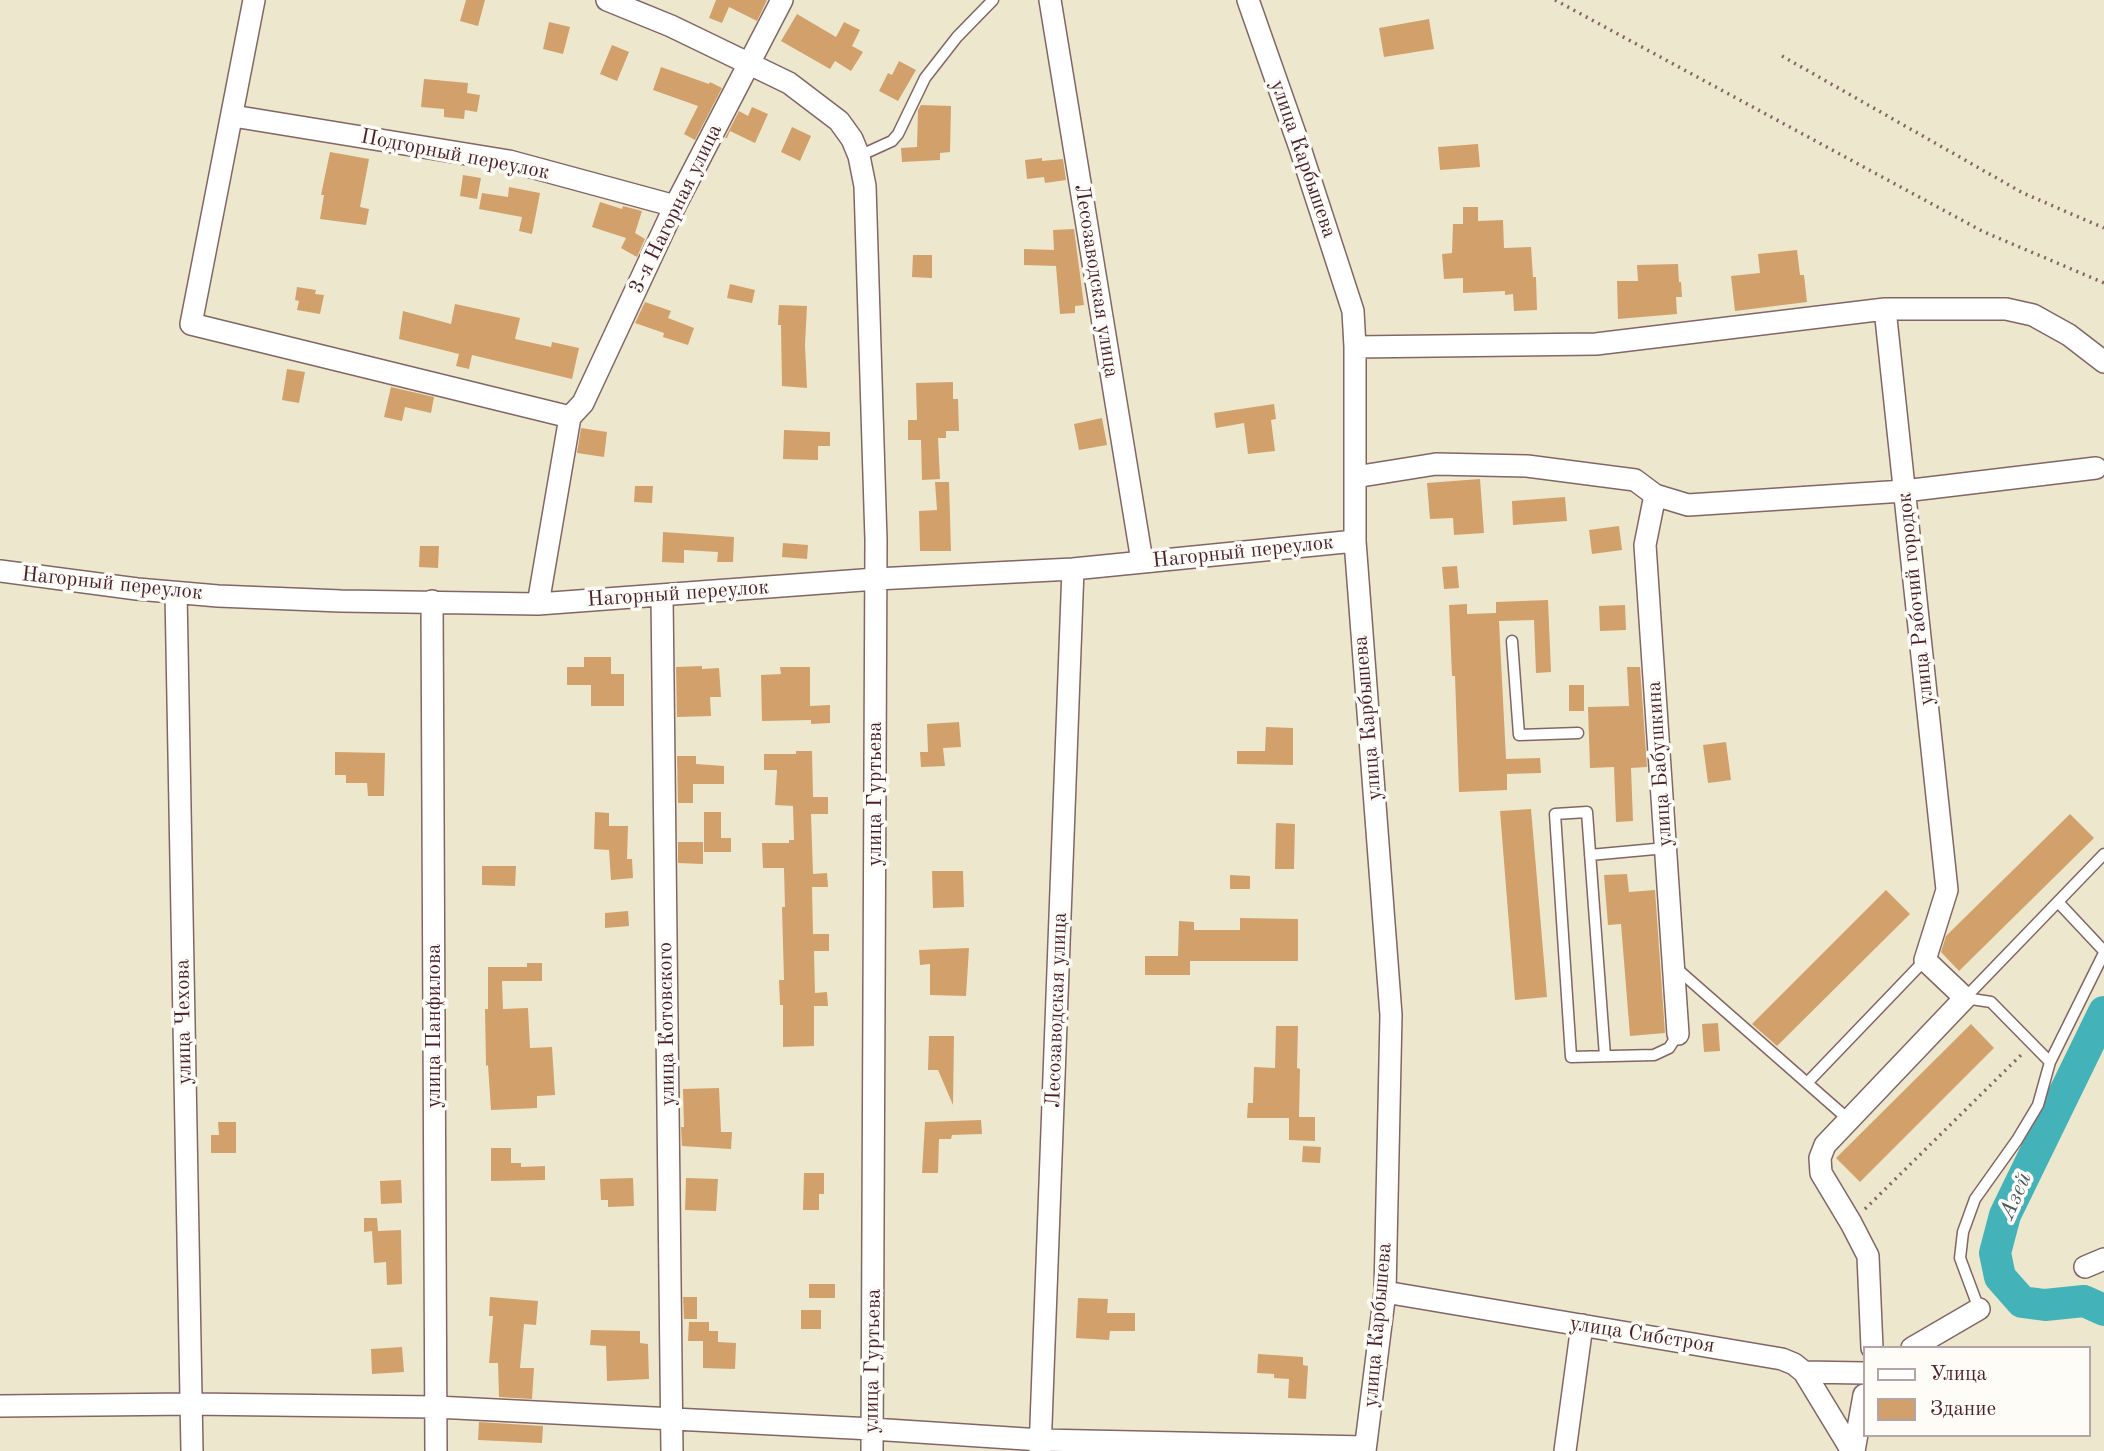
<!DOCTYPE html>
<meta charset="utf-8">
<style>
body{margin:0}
#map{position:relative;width:2104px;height:1451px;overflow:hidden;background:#ede8cd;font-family:"Old Standard TT",serif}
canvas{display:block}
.legend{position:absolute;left:1863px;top:1346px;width:228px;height:91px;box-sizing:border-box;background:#fdfcf7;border:2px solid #b5a4a5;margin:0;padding:9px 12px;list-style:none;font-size:21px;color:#4a1f2b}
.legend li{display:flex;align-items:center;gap:14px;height:35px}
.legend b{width:35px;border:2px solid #b5a4a5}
</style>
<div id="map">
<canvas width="2104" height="1451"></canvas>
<ul class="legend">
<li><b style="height:9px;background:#fff"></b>Улица</li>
<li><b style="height:19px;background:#d2a06a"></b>Здание</li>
</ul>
</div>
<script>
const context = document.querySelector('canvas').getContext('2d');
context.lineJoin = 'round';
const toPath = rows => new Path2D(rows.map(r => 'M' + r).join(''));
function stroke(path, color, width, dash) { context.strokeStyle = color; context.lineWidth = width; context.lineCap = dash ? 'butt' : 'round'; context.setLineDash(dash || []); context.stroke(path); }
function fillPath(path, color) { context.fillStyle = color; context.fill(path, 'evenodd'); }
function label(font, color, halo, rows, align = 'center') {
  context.font = font + ' "Old Standard TT",serif'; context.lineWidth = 7; context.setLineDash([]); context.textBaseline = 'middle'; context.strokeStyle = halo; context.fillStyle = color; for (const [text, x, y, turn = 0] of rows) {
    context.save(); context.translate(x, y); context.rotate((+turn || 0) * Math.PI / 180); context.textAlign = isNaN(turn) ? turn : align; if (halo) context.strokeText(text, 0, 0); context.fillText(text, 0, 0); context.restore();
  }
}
const river = toPath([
 [2104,1012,2005,1215,1995,1253,2000,1277,2022,1302,2045,1305,2084,1301,2104,1310]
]);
const building = toPath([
 [466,0,485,0,478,26,460,21],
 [716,0,767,0,757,21,729,7,722,23,709,18],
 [797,14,836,37,844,22,860,30,852,46,863,52,851,71,835,61,830,69,781,41],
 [1429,19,1434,49,1384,57,1379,28],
 [549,22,570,27,563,54,543,49],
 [612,45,629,52,617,81,600,74],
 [899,61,916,70,898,101,879,91,888,73,892,75],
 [661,67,709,84,710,82,722,88,695,140,684,134,698,106,653,90],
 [424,79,468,83,467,93,480,95,477,112,465,110,464,119,444,117,444,109,421,107],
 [921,105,951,106,950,152,940,153,940,160,902,162,901,148,917,147,918,110],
 [752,107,768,114,755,143,730,131,727,138,725,138,739,111,748,116],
 [792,127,811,136,800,161,781,152],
 [1478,144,1480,167,1440,170,1438,147],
 [330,152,369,159,360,207,369,209,366,225,320,219,324,195,321,195],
 [1042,158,1042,161,1063,159,1066,180,1045,183,1044,177,1027,179,1025,160],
 [463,175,481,178,477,199,460,196],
 [509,187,540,193,532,234,519,231,522,217,479,209,482,193,508,197],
 [600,202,622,209,623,206,642,211,635,233,645,239,637,257,621,248,626,238,592,227],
 [1463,207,1478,207,1478,221,1503,220,1504,248,1531,247,1533,277,1536,277,1537,310,1514,311,1513,294,1505,295,1505,291,1463,293,1463,278,1444,279,1442,254,1452,253,1453,224,1463,224],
 [1074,229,1084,305,1075,306,1075,313,1060,314,1056,266,1024,265,1024,249,1054,250,1053,230],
 [1797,250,1800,275,1804,275,1807,302,1735,311,1731,276,1760,273,1758,254],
 [913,255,932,255,932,278,912,277],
 [1678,264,1679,282,1681,282,1682,297,1676,297,1677,314,1618,319,1617,281,1638,281,1637,265],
 [730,284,755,290,752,303,727,298],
 [297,287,316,290,315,294,324,295,320,314,297,310,299,301,295,300],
 [645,302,671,311,668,318,694,328,688,345,663,337,664,333,635,323],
 [455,304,520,318,515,339,551,347,552,342,579,348,572,379,472,355,469,369,456,366,459,354,399,339,403,311,451,324],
 [779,305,807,306,805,345,807,388,782,386,781,325,778,325],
 [287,369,305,372,299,403,282,400],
 [953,382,953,399,958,399,959,431,946,431,946,438,938,438,940,479,922,480,921,440,908,440,908,420,917,420,916,383],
 [391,387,434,397,431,413,405,407,402,421,384,417],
 [1274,404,1276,419,1271,420,1275,451,1248,454,1244,423,1216,428,1214,413],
 [1102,418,1107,445,1079,450,1074,424],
 [581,428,607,432,604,457,577,453],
 [784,430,830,432,830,446,818,446,818,460,783,459],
 [1480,479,1484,533,1454,535,1453,518,1430,519,1427,483],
 [935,482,949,482,951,551,920,551,919,511,937,510],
 [635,486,653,486,652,503,634,502],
 [1565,497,1567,521,1513,525,1512,501],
 [1619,526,1622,550,1592,554,1589,530],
 [663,532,734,537,733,562,717,562,718,552,684,550,684,563,662,562],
 [783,543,808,545,807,559,782,557],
 [420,546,439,546,438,568,419,567],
 [1457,566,1459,588,1444,589,1442,567],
 [1548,600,1551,672,1536,673,1534,620,1499,621,1506,759,1540,758,1541,773,1507,774,1507,790,1459,792,1455,676,1452,676,1449,605,1467,604,1467,614,1496,613,1496,602],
 [1625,605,1626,630,1600,631,1599,606],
 [584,657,611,657,611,674,624,674,624,706,591,706,591,685,567,685,567,667,584,667],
 [702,666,702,669,719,668,721,697,710,697,711,716,677,717,676,667],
 [780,667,810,667,810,706,830,705,830,723,811,724,811,720,762,721,761,675,781,674],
 [1627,667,1640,667,1647,767,1631,768,1633,821,1616,822,1614,767,1590,768,1588,707,1629,706],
 [1569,685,1584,685,1584,711,1569,711],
 [959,722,961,747,943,748,945,766,921,767,920,752,928,752,927,724],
 [1266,727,1293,728,1293,765,1237,764,1237,751,1265,751],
 [1726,742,1731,780,1708,783,1703,745],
 [796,751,812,751,813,797,828,797,828,814,811,814,813,874,827,873,828,887,812,887,813,934,829,934,829,951,814,951,815,993,827,992,828,1006,814,1006,814,1046,783,1047,783,1005,780,1005,779,980,784,980,782,907,785,907,784,868,763,868,762,843,789,843,789,840,794,840,793,806,775,805,777,770,764,770,764,754,796,754],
 [335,752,385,753,384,796,368,796,367,783,346,783,346,775,335,775],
 [677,756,696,756,696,764,724,766,724,784,693,784,693,803,678,803],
 [1531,809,1547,997,1515,1000,1500,811],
 [595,812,609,813,609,826,628,826,627,859,632,859,633,878,611,880,609,850,594,849],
 [704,812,721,812,721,838,731,838,731,852,704,852],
 [2070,814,2094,838,1959,971,1941,952,1946,936],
 [1276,823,1295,824,1294,869,1275,869],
 [678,842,703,842,703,864,678,863],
 [482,866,516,866,515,886,482,885],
 [932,871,963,871,964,907,933,908],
 [1627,874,1629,892,1655,890,1665,1033,1630,1036,1621,924,1608,925,1604,875],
 [1230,875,1250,876,1250,889,1230,889],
 [1886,890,1910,914,1777,1046,1752,1024],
 [628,911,629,926,605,928,605,913],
 [1240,918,1298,919,1298,961,1190,961,1190,975,1145,975,1145,956,1178,956,1179,921,1194,922,1194,930,1240,930],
 [969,948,966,996,930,995,930,964,920,965,919,950],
 [527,963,542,963,542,981,502,981,503,1009,528,1008,530,1048,552,1047,555,1095,537,1096,537,1108,491,1110,488,1065,486,1066,485,1009,488,1009,488,967,527,967],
 [1718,1023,1720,1051,1704,1052,1702,1024],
 [1971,1024,1994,1048,1860,1182,1836,1158],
 [1276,1026,1298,1026,1297,1068,1300,1069,1299,1117,1315,1117,1315,1141,1289,1140,1289,1118,1247,1118,1248,1103,1253,1103,1254,1067,1275,1068],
 [929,1036,954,1036,953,1105,938,1070,928,1070],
 [719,1088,721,1132,732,1132,731,1149,682,1146,681,1127,684,1127,683,1089],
 [981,1120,982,1134,952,1135,951,1139,939,1139,938,1173,922,1173,925,1122],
 [218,1122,236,1122,236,1153,211,1153,211,1135,219,1135],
 [1303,1146,1321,1147,1320,1163,1302,1162],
 [491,1148,511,1148,511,1163,521,1163,521,1167,545,1166,545,1180,491,1181],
 [804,1173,824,1173,824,1194,819,1194,819,1210,803,1210],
 [633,1178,634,1206,608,1207,608,1200,601,1200,600,1179],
 [686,1178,718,1179,716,1211,685,1210],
 [401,1180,402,1203,381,1204,380,1181],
 [364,1218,377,1218,378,1231,401,1230,402,1284,387,1285,386,1262,374,1263,372,1231,364,1232],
 [809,1284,835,1284,835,1298,809,1298],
 [490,1297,538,1301,536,1325,524,1324,520,1368,534,1368,532,1399,499,1397,498,1363,489,1363,493,1316,489,1316],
 [683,1297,697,1297,697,1319,684,1319],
 [1078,1298,1108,1299,1107,1313,1135,1313,1135,1331,1110,1331,1109,1340,1076,1338],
 [801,1310,821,1310,821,1329,801,1329],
 [689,1322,709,1322,709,1331,718,1331,718,1342,736,1343,735,1369,703,1368,703,1341,688,1341],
 [591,1330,640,1331,640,1343,648,1344,649,1379,607,1381,606,1346,590,1345],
 [402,1347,404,1372,372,1374,371,1349],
 [1258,1354,1303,1357,1303,1365,1308,1366,1306,1399,1288,1398,1289,1379,1274,1378,1274,1374,1257,1373],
 [479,1422,543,1426,542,1443,478,1440]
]);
const path = toPath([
 [1555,0,1982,231,2104,283],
 [1782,56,2023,193,2104,228],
 [1865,1209,2024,1052]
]);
const service = toPath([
 [859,156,892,141,898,134,925,78,957,37,993,0],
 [1512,641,1519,735,1578,733],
 [1590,855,1666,848],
 [2058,902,2104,951],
 [1676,968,1848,1119],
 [1605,1056,1587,812,1555,814,1571,1057,1654,1055,1669,1048,1678,1034],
 [2050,1062,1991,1002,1965,998,2104,854],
 [1807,1083,1925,960],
 [1979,1309,1960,1258,1963,1232,1975,1199,2017,1140,2038,1105,2050,1062,2104,953]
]);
const minor = toPath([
 [254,0,191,324,570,417],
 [607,0,671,26,789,83,839,121,852,139,859,156,865,186,876,540,872,1451],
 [1050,0,1142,561],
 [1248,0,1300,148,1353,311,1355,347,1355,541,1391,1015,1385,1292,1365,1451],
 [233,116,509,161,675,206],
 [1355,347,1596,344,1885,309,2006,309,2033,315,2069,335,2104,362],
 [1355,477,1436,464,1527,466,1635,480,1655,495,1688,505,1904,491,2096,468],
 [1655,495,1645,545,1678,1034],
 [0,571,137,589,218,596,341,601,538,604,876,579,1073,569,1355,541],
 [176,593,192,1451],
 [662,596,672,1451],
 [432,601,436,1451],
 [538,604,570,417,583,403,675,206,782,0],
 [2085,1267,2104,1259],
 [1385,1292,1782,1359,1794,1364,1804,1372,1852,1451],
 [1872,1348,1868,1256,1851,1223,1821,1173,1820,1158,1825,1145,1965,998,1925,960,1947,890,1885,309],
 [1912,1348,1979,1309],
 [1804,1372,1864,1373],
 [0,1406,191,1404,436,1407,872,1429,1041,1440,1365,1447],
 [1040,1451,1073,569],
 [1565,1451,1582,1325],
 [1854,1451,1864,1395]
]);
const streetNames = [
 ["Подгорный переулок",455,155,11],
 ["улица Карбышева",1303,159,71],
 ["3-я Нагорная улица",676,209,-64],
 ["Лесозаводская улица",1096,281,81],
 ["Нагорный переулок",1243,552,-6],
 ["Нагорный переулок",112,584,6],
 ["Нагорный переулок",678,594,-4],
 ["улица Рабочий городок",1916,599,-96],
 ["улица Карбышева",1368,718,-95],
 ["улица Бабушкина",1660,764,-94],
 ["улица Гуртьева",875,794,-90],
 ["Лесозаводская улица",1057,1010,-88],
 ["улица Чехова",184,1022,-91],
 ["улица Котовского",667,1024,-91],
 ["улица Панфилова",434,1026,-90],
 ["улица Карбышева",1378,1325,-85],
 ["улица Сибстроя",1642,1335,9],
 ["улица Гуртьева",873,1361,-89]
];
const waterNames = [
 ["Азей",2016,1196,-66]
];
stroke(river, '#43b3b9', 32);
fillPath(building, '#d2a06a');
stroke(service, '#836564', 13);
stroke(minor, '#836564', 24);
stroke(path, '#836564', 3.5, [2, 5]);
stroke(service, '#fff', 10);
stroke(minor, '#fff', 21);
label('21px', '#4a1f2b', '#fdfcf7', streetNames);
label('italic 23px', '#475a64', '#fdfcf7', waterNames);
</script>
